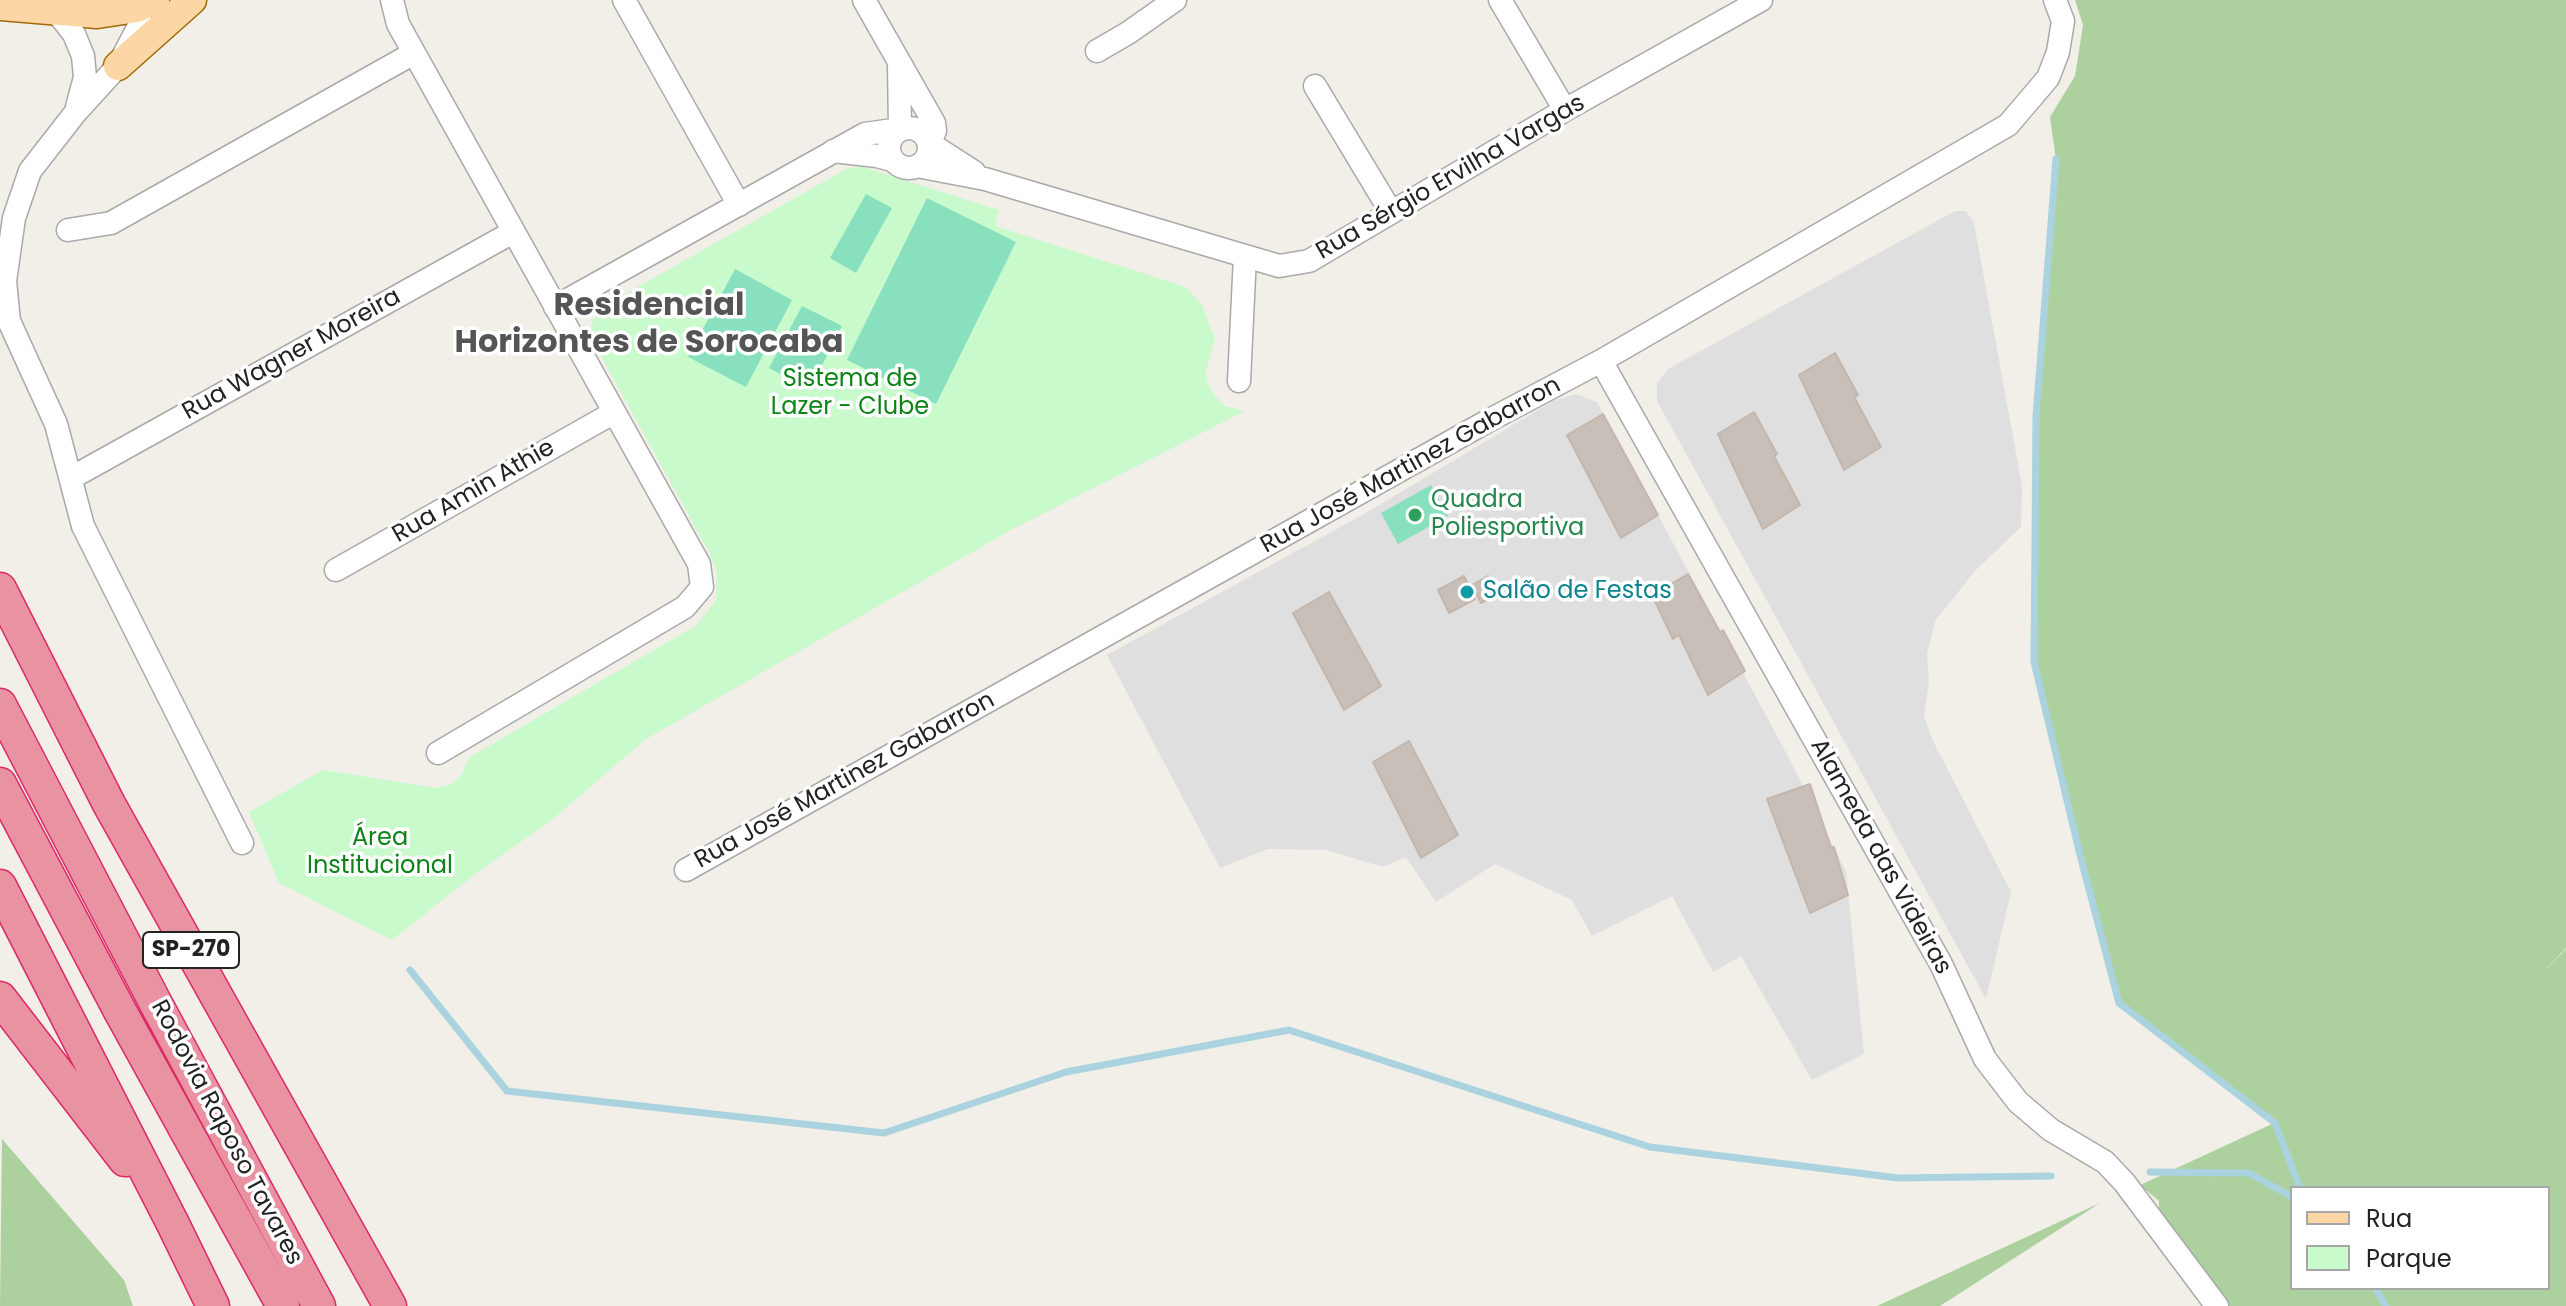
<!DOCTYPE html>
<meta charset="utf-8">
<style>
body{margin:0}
#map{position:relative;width:2566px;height:1306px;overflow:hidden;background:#f2efe9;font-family:Poppins,sans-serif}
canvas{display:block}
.legend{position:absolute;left:2290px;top:1186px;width:260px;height:104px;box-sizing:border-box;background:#fff;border:2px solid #a7a7a7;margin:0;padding:10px 14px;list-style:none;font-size:24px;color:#222}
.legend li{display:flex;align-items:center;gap:16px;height:40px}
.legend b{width:40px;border:2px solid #a7a7a7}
</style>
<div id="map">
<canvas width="2566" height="1306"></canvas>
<ul class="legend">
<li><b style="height:10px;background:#fcd6a4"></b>Rua</li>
<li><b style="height:22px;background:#c8facc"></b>Parque</li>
</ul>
</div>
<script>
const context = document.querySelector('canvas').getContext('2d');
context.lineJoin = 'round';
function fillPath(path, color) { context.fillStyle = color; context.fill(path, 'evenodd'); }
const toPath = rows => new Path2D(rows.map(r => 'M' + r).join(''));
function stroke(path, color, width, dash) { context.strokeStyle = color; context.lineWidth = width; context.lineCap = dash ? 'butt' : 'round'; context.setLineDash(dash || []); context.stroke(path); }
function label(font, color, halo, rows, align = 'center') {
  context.font = font + ' Poppins,sans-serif'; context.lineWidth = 7; context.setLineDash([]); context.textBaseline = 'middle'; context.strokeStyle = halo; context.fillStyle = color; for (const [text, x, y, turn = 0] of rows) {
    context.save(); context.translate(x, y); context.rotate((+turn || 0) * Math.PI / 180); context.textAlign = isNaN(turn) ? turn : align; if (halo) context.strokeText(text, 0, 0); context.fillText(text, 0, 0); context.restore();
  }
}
const residential = toPath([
 [1955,211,1966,211,1974,223,2022,486,2021,527,1975,571,1935,621,1927,653,1929,682,1924,716,1933,741,2011,892,1986,999,1657,401,1657,383,1668,369],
 [1576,394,1597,402,1783,747,1846,871,1864,1054,1812,1080,1741,956,1713,972,1672,896,1592,936,1572,900,1495,864,1436,902,1406,857,1383,867,1326,850,1268,849,1220,868,1107,655,1364,514,1555,400]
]);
const forest = toPath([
 [2075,0,2566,0,2566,948,2539,976,2566,949,2566,1306,2229,1306,2159,1213,2159,1201,2140,1185,2274,1123,2119,1003,2080,855,2034,662,2036,416,2056,160,2050,117,2075,76,2083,25],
 [2292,1188,2548,1188,2548,1288,2292,1288],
 [2,1139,124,1280,133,1306,0,1306],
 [2100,1203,1940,1306,1877,1306]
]);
const park = toPath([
 [863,167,999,210,995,226,1186,287,1202,305,1215,338,1206,371,1207,382,1215,396,1225,406,1245,411,1013,529,646,739,553,819,478,872,392,940,279,883,249,812,323,770,436,788,452,784,462,774,470,757,697,625,716,600,717,572,708,550,591,338,591,326,596,315,611,302,848,168]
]);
const pitch = toPath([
 [866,194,892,208,856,273,830,258],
 [927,198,1016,242,936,404,847,360],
 [735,269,792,300,746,387,688,357],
 [802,306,842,326,810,389,769,368],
 [1431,485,1448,516,1398,544,1381,513]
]);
const stream = toPath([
 [2056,159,2036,416,2034,662,2080,855,2119,1003,2275,1123,2300,1188],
 [410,970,507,1091,884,1133,1066,1072,1289,1030,1650,1147,1898,1178,2051,1176],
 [2150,1172,2249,1173,2292,1197],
 [2375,1288,2386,1306]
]);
const building = toPath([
 [1835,353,1858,395,1854,397,1881,447,1844,470,1799,375,1835,353],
 [1754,412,1777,454,1774,456,1800,505,1763,529,1718,434,1754,412],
 [1603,414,1658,515,1621,538,1567,435,1603,414],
 [1688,574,1720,632,1723,630,1745,671,1708,695,1679,635,1673,639,1652,595,1688,574],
 [1464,576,1475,599,1449,613,1438,590,1464,576],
 [1488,576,1497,595,1481,603,1472,585,1488,576],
 [1329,592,1381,686,1344,710,1293,613,1329,592],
 [1409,741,1458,835,1421,858,1373,762,1409,741],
 [1810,784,1831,848,1834,847,1848,895,1810,913,1767,799,1810,784]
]);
const minor = toPath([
 [392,0,398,24,699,564,702,587,685,607,438,753],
 [624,0,739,205],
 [864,0,934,123,935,131,929,143,974,172],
 [1500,0,1565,110],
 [137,8,141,22,118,66,76,112,30,171,14,218,5,281,9,321,56,424,83,526,242,843],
 [55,10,74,34,83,56,85,77,77,107],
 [1097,51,1128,33,1175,0],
 [1315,86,1391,212],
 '889 148a20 20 0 1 1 40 0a20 20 0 1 1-40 0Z',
 [833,151,877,156,892,160],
 [917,166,985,179,1279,266,1309,261,1565,110,1761,0],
 [68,230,111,223,414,53],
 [555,307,865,134,900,129,899,63],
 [1601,361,1941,964,1985,1059,2018,1102,2051,1130,2105,1162,2124,1182,2217,1306],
 [1239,381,1245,256],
 [71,478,513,232],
 [336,570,613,413],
 [686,870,1486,422,1601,361,2008,125,2048,78,2058,52,2063,21,2055,0]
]);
const major = toPath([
 [0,6,97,14,137,8,155,0],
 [118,66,192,0]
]);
const highway = toPath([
 [0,589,109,804,390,1306],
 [0,705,154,1000,319,1306],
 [0,784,120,1011,283,1306],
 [0,886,173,1224,213,1306],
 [0,998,125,1160]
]);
const markers = [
 [1415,515,8,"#2e9e5b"],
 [1467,592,8,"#0f9aa8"]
];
const shields = [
 [191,950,96]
];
const shieldNames = [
 ["SP-270",191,950]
];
const streetNames = [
 ["Rua Sérgio Ervilha Vargas",1451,178,-30],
 ["Rua Wagner Moreira",292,355,-29],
 ["Rua José Martinez Gabarron",1411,466,-29],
 ["Rua Amin Athie",474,492,-30],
 ["Rua José Martinez Gabarron",845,781,-29],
 ["Alameda das Videiras",1880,857,61],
 ["Rodovia Raposo Tavares",226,1133,62]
];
const parkNames = [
 ["Sistema de",850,380],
 ["Lazer - Clube",850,408],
 ["Área",380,839],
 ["Institucional",380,867]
];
const leisureNames = [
 ["Quadra",1431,501],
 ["Poliesportiva",1431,529]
];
const cultureNames = [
 ["Salão de Festas",1483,592]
];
const districtNames = [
 ["Residencial",649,307],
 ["Horizontes de Sorocaba",649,344]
];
fillPath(residential, '#e0dfdf');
fillPath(forest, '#add19e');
fillPath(park, '#c8facc');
fillPath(pitch, '#88e0be');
stroke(stream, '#aad3df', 7);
fillPath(building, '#c7bfb8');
stroke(building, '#c4b6ab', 2);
stroke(minor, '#a9a9a9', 25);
stroke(major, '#a06b00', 31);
stroke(highway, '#dc2a67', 35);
stroke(minor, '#fff', 22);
stroke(major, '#fcd6a4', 28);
stroke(highway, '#e892a2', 32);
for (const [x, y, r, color] of markers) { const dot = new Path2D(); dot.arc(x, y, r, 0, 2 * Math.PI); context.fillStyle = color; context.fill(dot); stroke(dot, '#fff', 3); }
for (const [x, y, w] of shields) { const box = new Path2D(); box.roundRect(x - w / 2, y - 18, w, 36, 6); context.fillStyle = '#fff'; context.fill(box); stroke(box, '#222', 2); }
label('bold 22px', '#222', null, shieldNames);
label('24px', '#222', '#fff', streetNames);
label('24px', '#0c8416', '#fff', parkNames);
label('24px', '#27864d', '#fff', leisureNames, 'left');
label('24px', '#0d838f', '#fff', cultureNames, 'left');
label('bold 32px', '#555', '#fff', districtNames);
</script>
